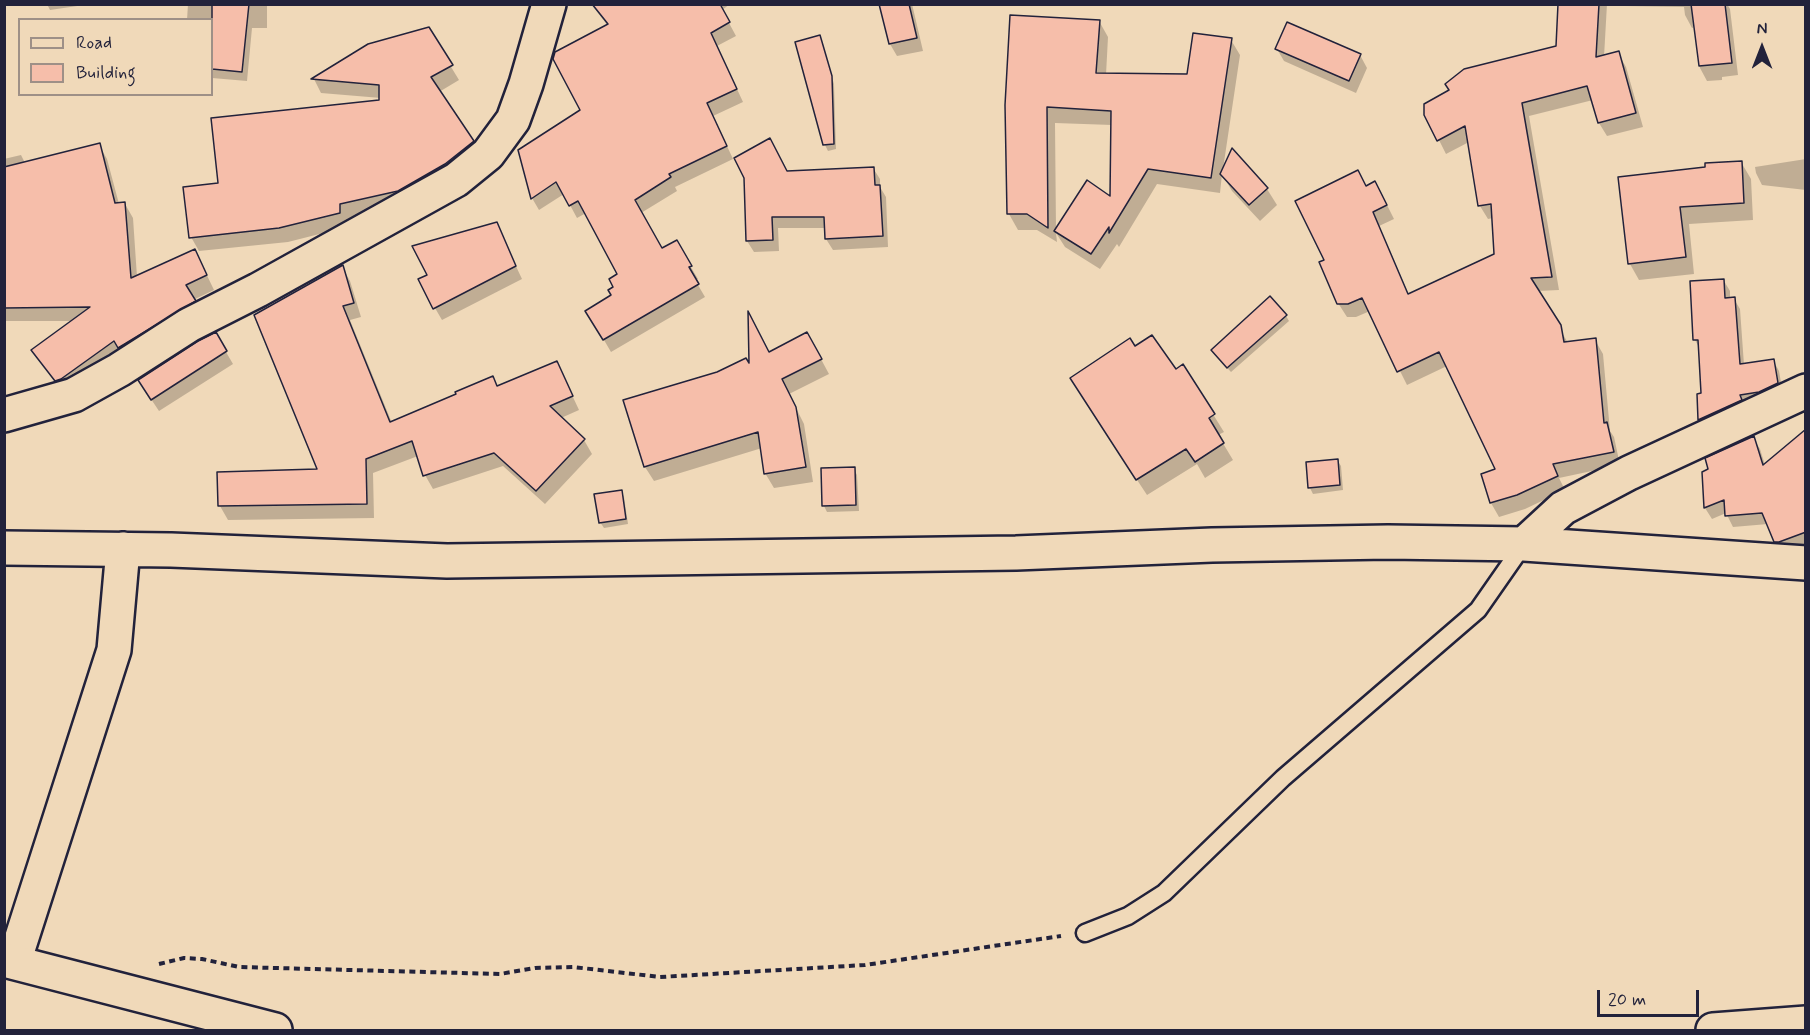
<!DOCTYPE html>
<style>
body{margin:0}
#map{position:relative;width:1810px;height:1035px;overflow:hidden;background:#f0d9b9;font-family:Mynerve,sans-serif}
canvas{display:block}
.frame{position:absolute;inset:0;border:6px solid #22223b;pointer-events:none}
.legend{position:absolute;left:18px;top:18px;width:195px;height:78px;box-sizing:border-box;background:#f0d9b9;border:2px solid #9e9087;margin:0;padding:8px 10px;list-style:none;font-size:18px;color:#22223b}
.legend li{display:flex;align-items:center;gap:12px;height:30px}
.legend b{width:30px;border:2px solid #9e9087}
.north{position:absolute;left:1732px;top:18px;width:60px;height:60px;-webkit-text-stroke:4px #f0d9b9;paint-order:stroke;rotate:0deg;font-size:16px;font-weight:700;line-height:24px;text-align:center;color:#22223b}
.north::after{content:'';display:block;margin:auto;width:21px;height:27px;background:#22223b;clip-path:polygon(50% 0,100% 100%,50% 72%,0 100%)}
.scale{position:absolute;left:1597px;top:990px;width:102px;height:27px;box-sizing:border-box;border:3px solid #22223b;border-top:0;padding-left:8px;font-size:18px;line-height:21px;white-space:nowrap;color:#22223b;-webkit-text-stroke:4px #f0d9b9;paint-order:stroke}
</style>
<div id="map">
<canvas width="1810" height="1035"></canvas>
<div class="frame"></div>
<ul class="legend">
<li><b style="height:8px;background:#f0d9b9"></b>Road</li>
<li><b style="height:16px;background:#f6beaa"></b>Building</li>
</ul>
<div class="north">N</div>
<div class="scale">20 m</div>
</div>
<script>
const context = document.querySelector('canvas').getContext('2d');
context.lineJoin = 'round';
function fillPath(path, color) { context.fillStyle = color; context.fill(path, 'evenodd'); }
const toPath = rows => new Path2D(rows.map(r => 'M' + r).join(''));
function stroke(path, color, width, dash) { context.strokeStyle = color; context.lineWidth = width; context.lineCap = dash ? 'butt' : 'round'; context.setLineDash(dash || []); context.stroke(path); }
const shadow = toPath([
 [47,4,91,4,50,10],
 [188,4,267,4,267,28,252,28,247,81,212,78,212,20,187,20],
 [591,4,730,4,722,10,736,36,717,46,743,102,713,116,733,159,675,187,677,191,641,213,662,250,676,242,698,279,695,280,705,297,611,352,587,311,613,295,619,275,586,213,577,218,564,194,539,210,532,198,582,110,608,26],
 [881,4,912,4,923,51,897,56,890,44],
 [1559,4,1607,4,1604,57,1618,53,1626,67,1643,127,1607,136,1599,123,1593,100,1529,116,1559,290,1538,291,1568,343,1595,340,1603,354,1610,431,1614,437,1620,465,1559,478,1565,490,1525,509,1499,517,1491,503,1483,475,1497,470,1447,366,1407,385,1370,311,1356,317,1347,317,1338,303,1326,261,1366,187,1383,197,1394,219,1379,226,1409,295,1495,255,1493,218,1488,219,1480,206,1469,142,1446,154,1439,140,1557,47],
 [1624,4,1727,4,1730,9,1738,75,1722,77,1722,80,1707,81,1700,68,1695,27,1692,28,1685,15,1684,7,1624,6],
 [1099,21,1108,37,1106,75,1188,76,1231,40,1240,55,1223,169,1232,150,1267,189,1277,205,1260,221,1232,191,1222,174,1220,193,1157,184,1119,247,1117,244,1100,269,1065,247,1056,233,1057,242,1037,230,1018,230,1009,214,1007,105],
 [1055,123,1112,125,1111,198,1056,230],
 [428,29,459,80,439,92,481,156,406,205,347,219,347,227,288,242,199,251,191,237,220,185,381,101,381,98,321,93,314,79],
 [820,37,834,84,836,149,828,151,825,145],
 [1277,49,1360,55,1367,68,1356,93,1284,61],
 [99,145,107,159,119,204,125,204,133,218,137,277,202,265,214,290,193,300,202,316,64,395,33,350,73,321,4,321,4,159,21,155,25,163],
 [1806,159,1806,190,1762,185,1756,173,1755,167],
 [1741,162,1751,179,1753,220,1689,224,1694,274,1639,280,1630,264,1619,178],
 [873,168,880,179,880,187,886,197,888,247,833,250,826,239,826,228,778,228,779,251,754,252,747,241,787,173],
 [496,224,522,279,442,320,435,308,429,276],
 [342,267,350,281,361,317,350,320,392,423,498,388,557,363,579,410,561,418,584,440,592,454,545,504,503,466,433,489,425,475,418,456,373,473,374,518,228,520,220,506,319,471],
 [1724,281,1730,291,1730,299,1734,299,1740,309,1744,365,1773,360,1779,371,1783,394,1706,430,1700,420,1698,395,1702,394,1700,349,1695,340],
 [1286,316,1289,321,1231,372,1216,356],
 [815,348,829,374,789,394,804,424,813,482,774,488,765,473,762,448,654,481,645,467,625,401,751,369,769,354],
 [1134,348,1175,371,1183,366,1224,432,1218,435,1233,460,1205,478,1197,464,1147,495,1081,395],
 [226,352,233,364,159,411,147,393],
 [1806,431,1806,546,1782,553,1768,524,1733,527,1726,513,1712,519,1705,508,1703,472,1753,438,1760,449,1765,465],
 [1337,460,1341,466,1343,490,1313,494,1310,488],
 [854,469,857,475,859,511,827,512,824,506],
 [621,491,624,497,628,524,604,528,600,522]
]);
const building = toPath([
 [212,4,249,4,242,72,212,69,212,4],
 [592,4,720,4,730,22,711,33,737,89,707,103,727,146,669,174,671,177,635,200,662,248,677,240,692,266,689,267,699,284,603,340,585,311,611,295,608,290,613,287,609,279,617,274,578,201,569,206,556,182,531,199,518,150,580,110,553,59,555,52,608,24,592,4],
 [879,4,909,4,917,38,889,44,879,4],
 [1558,4,1599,4,1596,57,1619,51,1636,113,1598,123,1587,86,1522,103,1552,277,1531,278,1561,325,1564,342,1596,338,1604,423,1607,422,1614,452,1553,464,1558,476,1517,495,1490,503,1481,474,1495,469,1439,352,1397,372,1362,298,1348,304,1337,304,1319,262,1324,260,1295,201,1358,170,1366,186,1375,181,1387,205,1373,212,1408,294,1494,254,1491,204,1478,206,1465,126,1437,141,1424,115,1424,104,1449,90,1445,84,1464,69,1556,46,1558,4],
 [1691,4,1725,4,1732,63,1699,66,1691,4],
 [1010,15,1100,20,1096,73,1187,74,1193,33,1232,38,1211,178,1148,169,1109,233,1109,227,1091,254,1054,231,1087,180,1110,196,1111,111,1047,107,1048,228,1027,214,1007,214,1005,105,1010,15],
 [1287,22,1361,54,1349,81,1275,49,1287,22],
 [429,27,453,65,431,77,474,141,445,164,398,191,340,204,340,213,279,228,189,238,183,187,218,183,211,118,379,100,379,85,311,79,368,44,429,27],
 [820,35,832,76,834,144,823,145,795,42,820,35],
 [770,138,787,171,874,167,875,185,880,185,883,236,825,239,824,217,772,217,773,240,746,241,744,178,734,158,770,138],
 [100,143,115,203,125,202,131,278,195,249,207,275,186,285,196,301,118,348,114,341,61,379,55,381,31,350,90,307,4,308,4,167,100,143],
 [1232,148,1268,188,1249,205,1220,174,1232,148],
 [1742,161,1744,203,1680,207,1686,257,1628,264,1618,177,1705,167,1705,163,1742,161],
 [497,222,516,266,433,309,418,279,427,275,412,246,497,222],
 [343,265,354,303,343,306,390,422,456,394,455,392,493,376,497,386,557,361,573,396,550,406,585,439,536,491,494,453,423,476,412,441,366,459,367,504,218,506,217,472,317,469,254,315,343,265],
 [1724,279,1725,298,1735,297,1740,364,1774,359,1778,383,1759,392,1740,395,1742,400,1698,420,1697,394,1701,393,1698,340,1693,340,1690,281,1724,279],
 [1270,296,1287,315,1227,368,1211,350,1270,296],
 [748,311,769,352,807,332,822,359,782,379,796,407,806,467,764,474,758,432,644,467,623,400,717,372,746,358,749,363,748,311],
 [216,332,227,351,151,400,138,380,198,341,216,332],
 [1152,335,1176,369,1183,364,1215,414,1209,418,1224,443,1195,462,1186,449,1136,480,1070,378,1130,338,1135,346,1152,335],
 [1806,429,1806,532,1779,542,1774,542,1762,513,1725,516,1724,500,1704,508,1702,472,1708,469,1705,458,1754,436,1763,465,1806,429],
 [1338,459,1340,485,1308,488,1306,462,1338,459],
 [855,467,856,505,822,506,821,468,855,467],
 [622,490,626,519,599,523,594,494,622,490]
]);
const path = toPath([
 [159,964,184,958,202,959,239,967,500,974,535,968,573,967,660,977,865,965,1061,936]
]);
const service = toPath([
 [1085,933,1128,916,1164,893,1283,778,1478,610,1524,544]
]);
const minor = toPath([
 [4,415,74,395,119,370,189,325,258,290,456,180,488,154,513,120,526,84,549,4],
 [1524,544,1563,508,1629,473,1806,391],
 [4,548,171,550,447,561,1016,553,1212,545,1388,542,1524,544,1806,563],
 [14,962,114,650,123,549]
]);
const trunk = toPath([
 [4,960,275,1030],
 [1713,1030,1806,1023]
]);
fillPath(shadow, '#0003');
fillPath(building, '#f6beaa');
stroke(building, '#22223b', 1.5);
stroke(service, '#22223b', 21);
stroke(minor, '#22223b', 38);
stroke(trunk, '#22223b', 38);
stroke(path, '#22223b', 4, [6, 4.5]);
stroke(service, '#f0d9b9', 16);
stroke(minor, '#f0d9b9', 33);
stroke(trunk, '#f0d9b9', 33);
</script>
